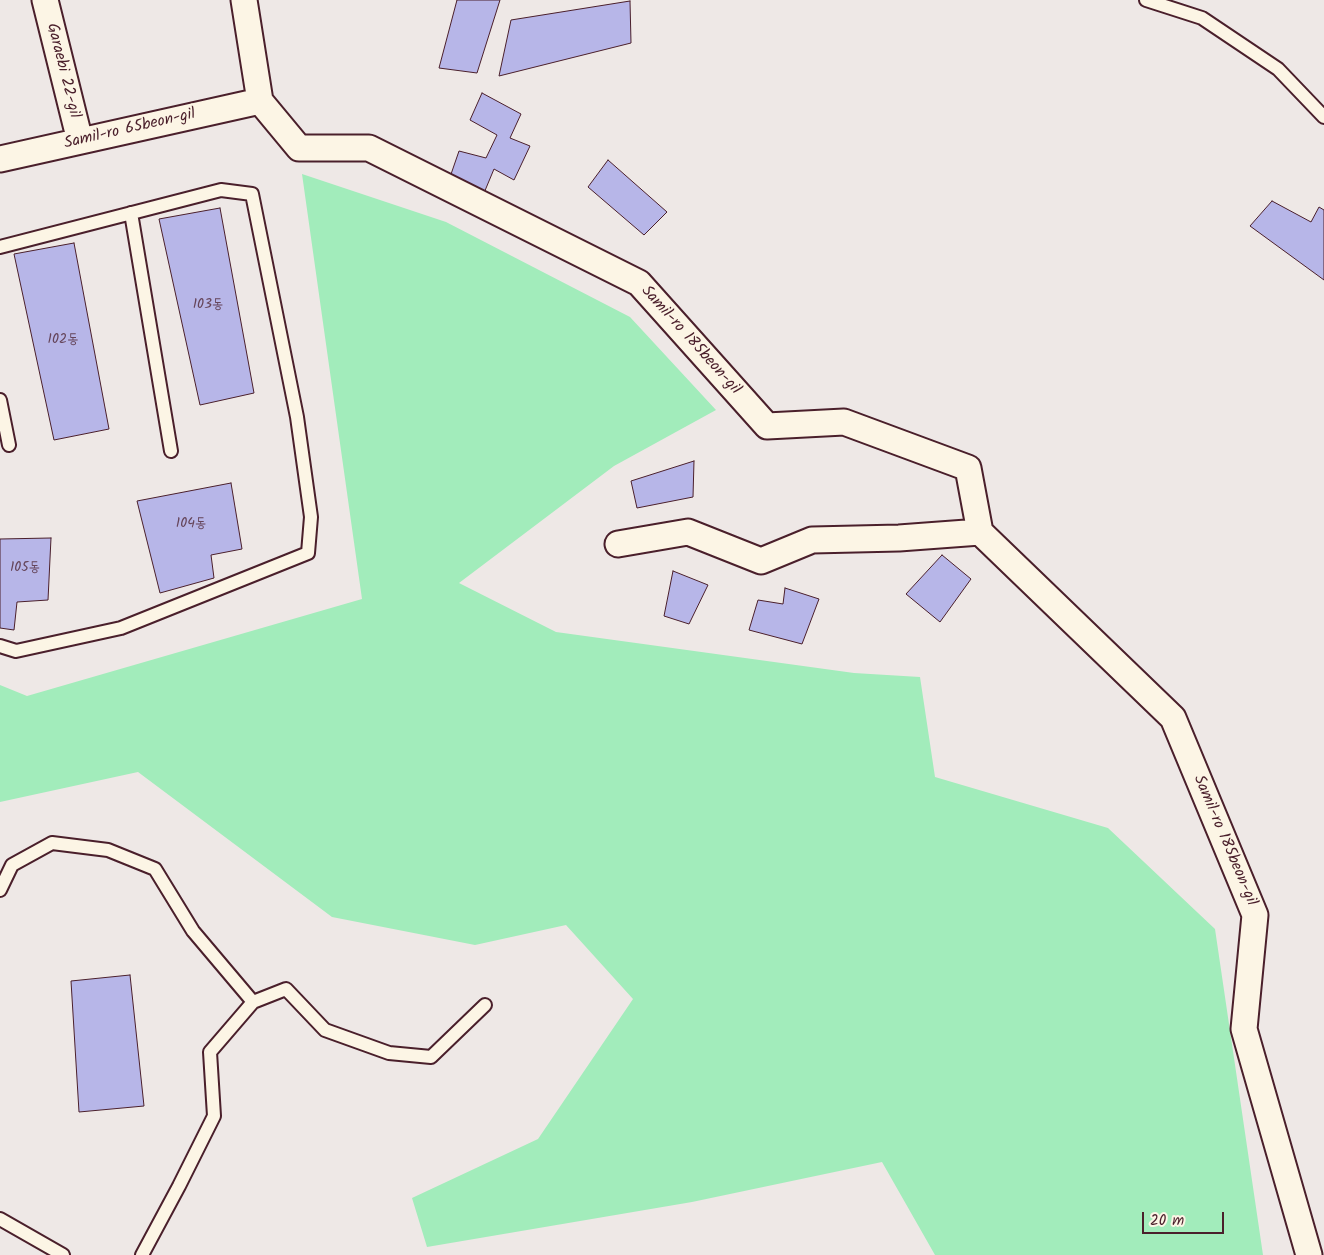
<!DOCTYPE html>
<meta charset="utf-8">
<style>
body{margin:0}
#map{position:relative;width:1324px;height:1255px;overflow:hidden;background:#eee8e6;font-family:Kalam,sans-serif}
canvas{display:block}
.scale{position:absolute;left:1142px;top:1212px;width:82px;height:22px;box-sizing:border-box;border:2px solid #4a1f2b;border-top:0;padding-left:6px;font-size:15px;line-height:18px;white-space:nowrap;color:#4a1f2b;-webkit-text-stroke:4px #fcf5e5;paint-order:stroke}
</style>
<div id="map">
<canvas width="1324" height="1255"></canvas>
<div class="scale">20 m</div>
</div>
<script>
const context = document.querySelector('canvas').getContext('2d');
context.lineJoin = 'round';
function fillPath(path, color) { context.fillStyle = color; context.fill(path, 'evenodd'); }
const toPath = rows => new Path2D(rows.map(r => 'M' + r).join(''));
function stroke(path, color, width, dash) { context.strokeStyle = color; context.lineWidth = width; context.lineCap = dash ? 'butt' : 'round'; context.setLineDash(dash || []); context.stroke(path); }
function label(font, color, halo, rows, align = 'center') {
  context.font = font + ' Kalam,"Poor Story",sans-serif'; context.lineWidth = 4; context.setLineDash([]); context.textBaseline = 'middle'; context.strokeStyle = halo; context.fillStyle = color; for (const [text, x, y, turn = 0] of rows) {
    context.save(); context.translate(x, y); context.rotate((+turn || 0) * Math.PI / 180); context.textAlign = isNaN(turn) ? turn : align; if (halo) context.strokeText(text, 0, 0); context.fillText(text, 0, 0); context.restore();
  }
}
const green = toPath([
 [302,174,446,222,630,317,716,410,614,466,459,583,556,632,854,673,920,677,935,777,1108,828,1215,929,1263,1255,935,1255,882,1162,692,1202,427,1247,412,1198,538,1139,633,999,566,925,475,945,332,917,138,772,0,802,0,685,27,696,362,599]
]);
const building = toPath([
 [457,0,500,0,477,73,439,68,457,0],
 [630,1,631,43,499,76,511,20,630,1],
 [482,93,521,114,510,138,530,146,514,180,494,169,484,193,449,180,459,151,486,158,497,135,470,120,482,93],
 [608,160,667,212,644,235,588,187,608,160],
 [1272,201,1311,222,1319,207,1324,210,1324,280,1250,226,1272,201],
 [220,208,254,393,200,405,159,219,220,208],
 [74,243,109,429,54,440,14,254,74,243],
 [694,461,693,497,637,508,631,481,694,461],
 [231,483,242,549,211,555,214,578,160,593,137,501,231,483],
 [51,538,48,600,17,602,14,630,0,628,0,539,51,538],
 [942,555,971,579,940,622,906,594,942,555],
 [673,571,708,585,689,624,664,616,673,571],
 [785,588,819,599,802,644,749,630,758,600,783,604,785,588],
 [130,975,144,1106,79,1112,71,981,130,975]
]);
const lane = toPath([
 [1146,0,1202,18,1278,69,1324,117],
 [131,213,171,451],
 [0,247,221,190,252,194,297,417,311,517,308,553,121,628,16,651,0,646],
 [0,400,9,445],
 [0,890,12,865,52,843,108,850,155,869,193,931,253,1002],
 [0,1219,63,1255],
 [142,1255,179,1186,214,1116,210,1052,253,1002,286,989,325,1030,389,1053,431,1057,485,1005]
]);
const street = toPath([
 [45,0,80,141],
 [244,0,260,101],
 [260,101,299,148,369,148,639,283,767,426,844,422,968,468,980,532,1173,718,1255,915,1244,1029,1309,1255],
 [0,159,260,101],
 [618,544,688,532,761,561,812,540,899,538,980,532]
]);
const numberNames = [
 ["103동",208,306],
 ["102동",63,341],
 ["104동",191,525],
 ["105동",25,569]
];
const streetNames = [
 ["Garaebi 22-gil",62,71,76],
 ["Samil-ro 65beon-gil",130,130,-13],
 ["Samil-ro 185beon-gil",690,341,48],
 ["Samil-ro 185beon-gil",1224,841,67]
];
fillPath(green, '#a2ecbb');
fillPath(building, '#b7b6e8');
stroke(building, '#4a1f2b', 1);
stroke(lane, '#4a1f2b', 16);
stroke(street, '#4a1f2b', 29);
stroke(lane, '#fcf5e5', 12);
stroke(street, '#fcf5e5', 25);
label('14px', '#65455a', null, numberNames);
label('16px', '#4a1f2b', '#fcf5e5', streetNames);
</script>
